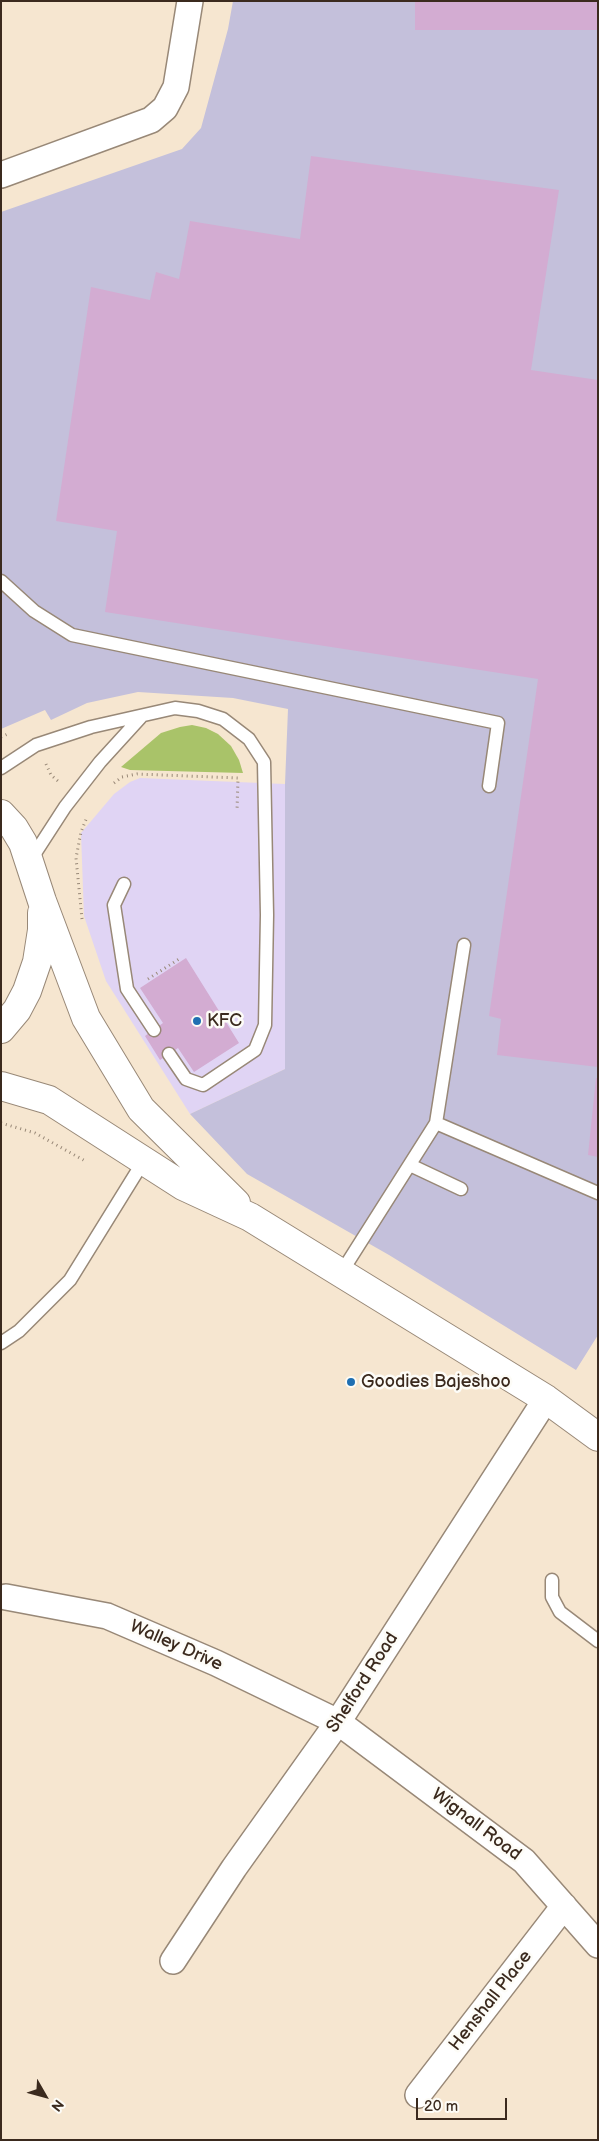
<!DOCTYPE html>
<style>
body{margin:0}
#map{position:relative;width:599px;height:2141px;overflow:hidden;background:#f6e6d0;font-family:"Balsamiq Sans",sans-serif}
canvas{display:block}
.frame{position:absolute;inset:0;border:2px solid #3b2a1e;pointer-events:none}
.north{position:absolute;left:20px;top:2071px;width:50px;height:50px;-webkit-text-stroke:4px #fdfcf7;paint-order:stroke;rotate:128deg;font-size:14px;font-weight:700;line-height:20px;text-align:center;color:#3b2a1e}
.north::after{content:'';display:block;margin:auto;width:18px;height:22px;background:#3b2a1e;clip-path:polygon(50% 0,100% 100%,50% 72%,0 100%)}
.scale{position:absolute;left:416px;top:2098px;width:91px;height:22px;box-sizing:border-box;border:2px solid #3b2a1e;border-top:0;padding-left:6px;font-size:15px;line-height:18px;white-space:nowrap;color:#3b2a1e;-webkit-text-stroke:4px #fdfcf7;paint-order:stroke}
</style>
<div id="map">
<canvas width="599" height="2141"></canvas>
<div class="frame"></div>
<div class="north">N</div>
<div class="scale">20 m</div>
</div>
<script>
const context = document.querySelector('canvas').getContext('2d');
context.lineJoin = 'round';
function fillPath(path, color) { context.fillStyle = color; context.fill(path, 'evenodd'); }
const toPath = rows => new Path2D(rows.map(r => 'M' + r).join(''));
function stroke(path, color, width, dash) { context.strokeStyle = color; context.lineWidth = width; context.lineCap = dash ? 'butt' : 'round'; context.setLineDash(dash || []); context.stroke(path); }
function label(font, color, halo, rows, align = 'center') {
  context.font = font + ' "Balsamiq Sans",sans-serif'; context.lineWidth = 5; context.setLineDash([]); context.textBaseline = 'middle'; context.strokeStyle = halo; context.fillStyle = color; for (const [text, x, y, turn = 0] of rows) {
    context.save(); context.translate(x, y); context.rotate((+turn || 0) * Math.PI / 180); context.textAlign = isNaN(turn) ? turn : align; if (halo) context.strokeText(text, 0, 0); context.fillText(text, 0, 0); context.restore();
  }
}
const built = toPath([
 [140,778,285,784,285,1069,190,1114,106,981,84,916,81,833,114,794,130,782]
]);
const industrial = toPath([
 [233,1,598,1,598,1335,576,1370,389,1255,247,1174,190,1114,285,1069,285,784,288,709,233,698,138,692,87,703,51,720,45,710,1,729,1,212,182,149,201,128,228,29]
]);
const green = toPath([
 [192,725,206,728,218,734,231,746,239,760,243,773,130,770,121,767,161,733,180,727]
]);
const building = toPath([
 [415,1,598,1,598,30,415,30],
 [311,156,559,190,531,370,598,380,598,1067,497,1055,501,1019,489,1016,538,679,105,612,117,531,56,521,91,287,150,300,156,272,179,279,190,221,300,239],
 [186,958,239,1043,194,1072,178,1048,160,1060,145,1036,163,1023,140,988],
 [596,1078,598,1078,598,1157,588,1155]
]);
const path = toPath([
 [1,737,10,733],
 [46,764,51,775,58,781],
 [114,783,122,777,137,774,238,778,237,811],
 [82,919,76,858,81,832,87,817],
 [148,979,179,959],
 [1,1123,35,1133,87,1162]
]);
const service = toPath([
 [1,581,34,611,72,635,498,723,489,786],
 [1,768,36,745,91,727,175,708,198,711,223,719,249,739,264,762,267,915,265,1025,255,1050,203,1085,186,1079,169,1054],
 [30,861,65,807,100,762,141,717],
 [124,884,114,905,127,989,154,1030],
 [436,1123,598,1193],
 [410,1165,461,1189],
 [341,1273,436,1123,464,945],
 [1,1343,19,1331,70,1280,143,1162],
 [552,1580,552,1597,560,1612,598,1641]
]);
const minor = toPath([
 [1,175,151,120,165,108,176,87,190,1],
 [6,1597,107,1616,216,1663,338,1722,524,1861,598,1945],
 [173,1961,234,1868,338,1722,546,1399],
 [418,2095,564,1906]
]);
const primary = toPath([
 [1,814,14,828,23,843,42,901,86,1018,141,1109,236,1203],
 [1,1029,17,1010,27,991,37,962,42,930,42,913],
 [1,1086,49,1100,183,1186,250,1217,546,1399,598,1437]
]);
const markers = [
 [197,1021,5,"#1f6fb2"],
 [351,1382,5,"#1f6fb2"]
];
const poiNames = [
 ["KFC",207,1021],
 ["Goodies Bajeshoo",361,1382]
];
const streetNames = [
 ["Walley Drive",176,1646,24],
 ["Shelford Road",363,1683,-57],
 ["Wignall Road",476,1825,37],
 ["Henshall Place",491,2001,-52]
];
fillPath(built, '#e0d4f4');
fillPath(industrial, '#c4c0db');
fillPath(green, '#a9c369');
fillPath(building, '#d3acd2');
stroke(service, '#988877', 15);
stroke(minor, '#988877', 28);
stroke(primary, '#988877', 30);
stroke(path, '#988877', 3, [1, 4]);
stroke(service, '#fff', 12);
stroke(minor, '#fff', 25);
stroke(primary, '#fff', 28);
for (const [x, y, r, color] of markers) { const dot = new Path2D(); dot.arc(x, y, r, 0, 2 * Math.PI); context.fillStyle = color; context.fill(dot); stroke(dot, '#fdfcf7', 2); }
label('18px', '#3b2a1e', '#fdfcf7', poiNames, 'left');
label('18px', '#3b2a1e', '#fdfcf7', streetNames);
</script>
